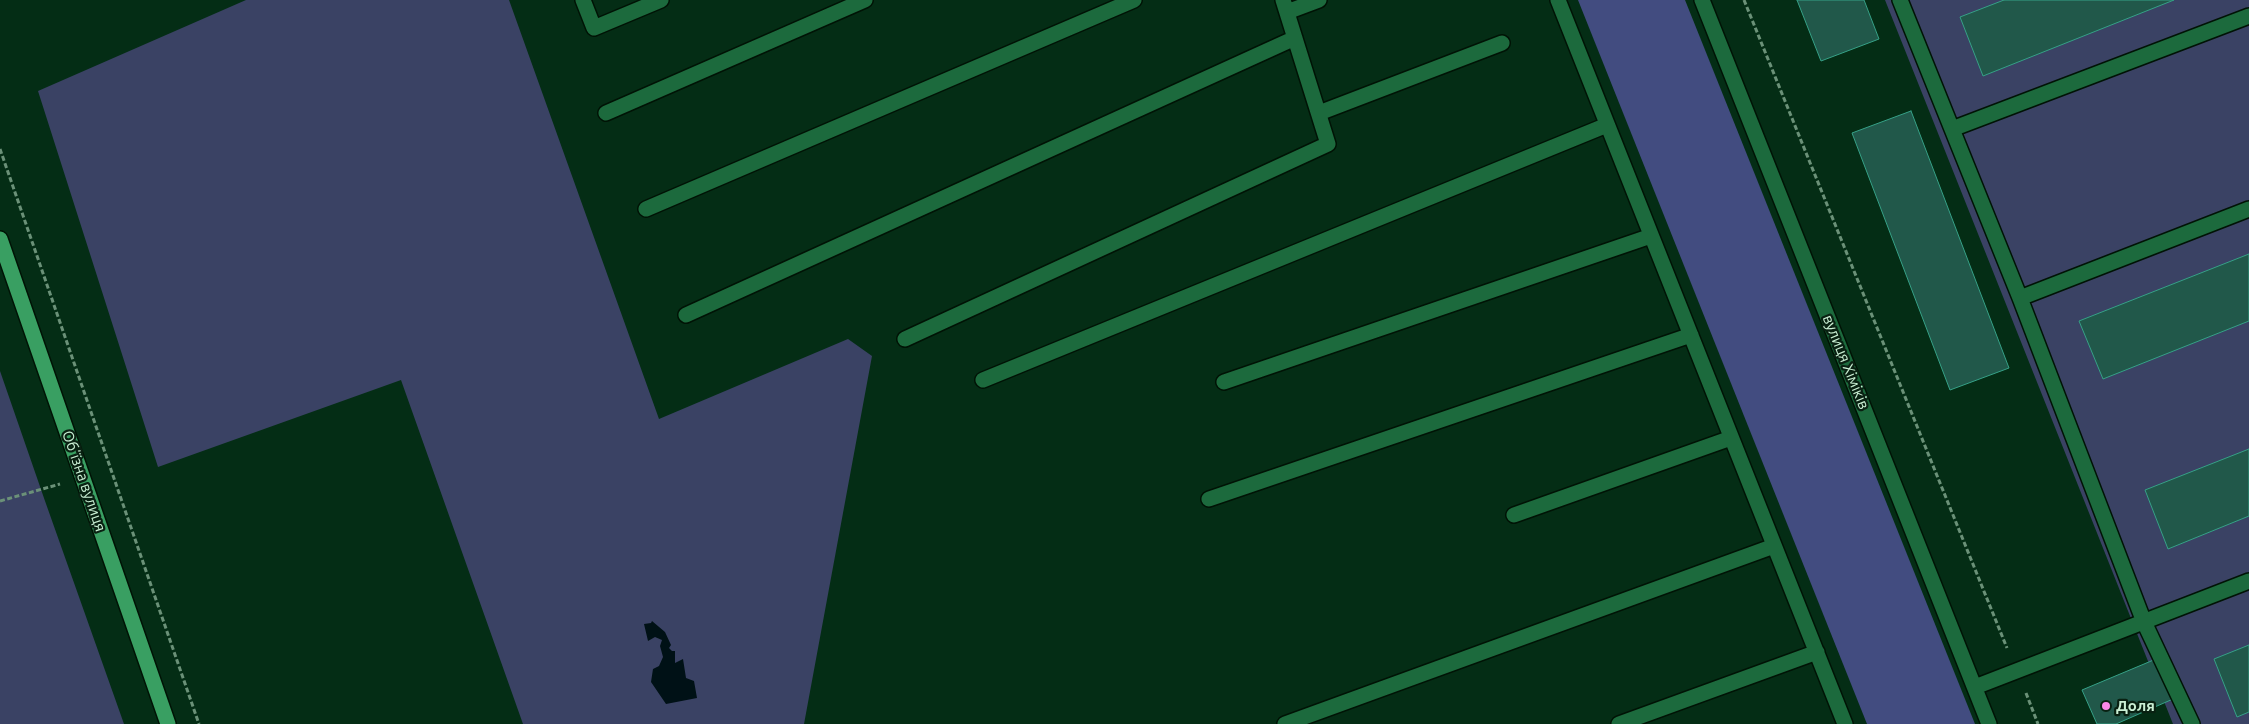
<!DOCTYPE html>
<meta charset="utf-8">
<style>
body{margin:0}
canvas{display:block;background:#042d15}
</style>
<canvas width="2249" height="724"></canvas>
<script>
const context = document.querySelector('canvas').getContext('2d');
context.lineJoin = 'round';
function fillPath(path, color) { context.fillStyle = color; context.fill(path, 'evenodd'); }
const toPath = rows => new Path2D(rows.map(r => 'M' + r).join(''));
function stroke(path, color, width, dash) { context.strokeStyle = color; context.lineWidth = width; context.lineCap = dash ? 'butt' : 'round'; context.setLineDash(dash || []); context.stroke(path); }
function label(font, color, halo, rows, align = 'center') {
  context.font = font + ' Ubuntu,sans-serif'; context.lineWidth = 4.5; context.setLineDash([]); context.textBaseline = 'middle'; context.strokeStyle = halo; context.fillStyle = color; for (const [text, x, y, turn = 0] of rows) {
    context.save(); context.translate(x, y); context.rotate((+turn || 0) * Math.PI / 180); context.textAlign = isNaN(turn) ? turn : align; if (halo) context.strokeText(text, 0, 0); context.fillText(text, 0, 0); context.restore();
  }
}
const green = toPath([
 [246,0,509,0,659,419,848,339,872,356,804,724,523,724,401,380,158,467,38,91],
 [1885,0,2249,0,2249,724,2173,724],
 [0,371,45,501,124,724,0,724]
]);
const forest = toPath([
 [1578,0,1685,0,1975,724,1867,724]
]);
const water = toPath([
 [652,621,665,632,671,645,669,648,672,651,675,651,675,663,683,659,686,678,694,681,697,698,666,704,651,682,653,669,659,666,663,657,660,646,662,640,655,637,648,641,644,624,651,623]
]);
const building = toPath([
 [1797,0,1864,0,1879,39,1821,61,1797,0],
 [2004,0,2174,0,1983,76,1960,17,2004,0],
 [1911,111,2009,368,1950,390,1852,133,1911,111],
 [2249,254,2249,321,2103,379,2079,321,2249,254],
 [2249,449,2249,516,2168,549,2145,490,2249,449],
 [2249,645,2249,712,2237,717,2214,659,2249,645],
 [2156,659,2173,699,2116,724,2097,724,2082,690,2156,659]
]);
const path = toPath([
 [1744,0,2007,648],
 [0,149,199,724],
 [0,501,60,484],
 [2026,693,2038,724]
]);
const minor = toPath([
 [583,0,594,28,661,0],
 [1558,0,1845,724],
 [1702,0,1989,724],
 [1900,0,2020,298,2144,622,2192,724],
 [1287,12,1319,0],
 [606,113,865,0],
 [1319,113,1502,43],
 [1952,129,2249,16],
 [646,209,1134,0],
 [2020,298,2249,209],
 [686,315,1295,38],
 [905,339,1328,144,1283,0],
 [983,380,1607,125],
 [1224,382,1651,236],
 [1209,499,1691,335],
 [1514,515,1731,438],
 [1975,687,2249,581],
 [1285,724,1774,546],
 [1619,724,1817,652]
]);
const major = toPath([
 [0,239,168,724]
]);
const markers = [
 [2106,706,5,"#fa87e8"]
];
const streetNames = [
 ["вулиця Хіміків",1846,362,68],
 ["Обʼїзна вулиця",84,481,71]
];
const poiNames = [
 ["Доля",2116,706]
];
fillPath(green, '#3a4264');
fillPath(forest, '#424c80');
fillPath(water, '#001116');
fillPath(building, '#21584a');
stroke(building, '#36a187', 1);
stroke(minor, '#001305', 18);
stroke(major, '#001305', 18);
stroke(path, '#6b9178', 3, [5, 2.5]);
stroke(minor, '#1c6a3d', 15);
stroke(major, '#399f62', 15);
for (const [x, y, r, color] of markers) { const dot = new Path2D(); dot.arc(x, y, r, 0, 2 * Math.PI); context.fillStyle = color; context.fill(dot); stroke(dot, '#092112', 2); }
label('15px', '#cbf0d5', '#092112', streetNames);
label('bold 15px', '#cbf0d5', '#092112', poiNames, 'left');
</script>
